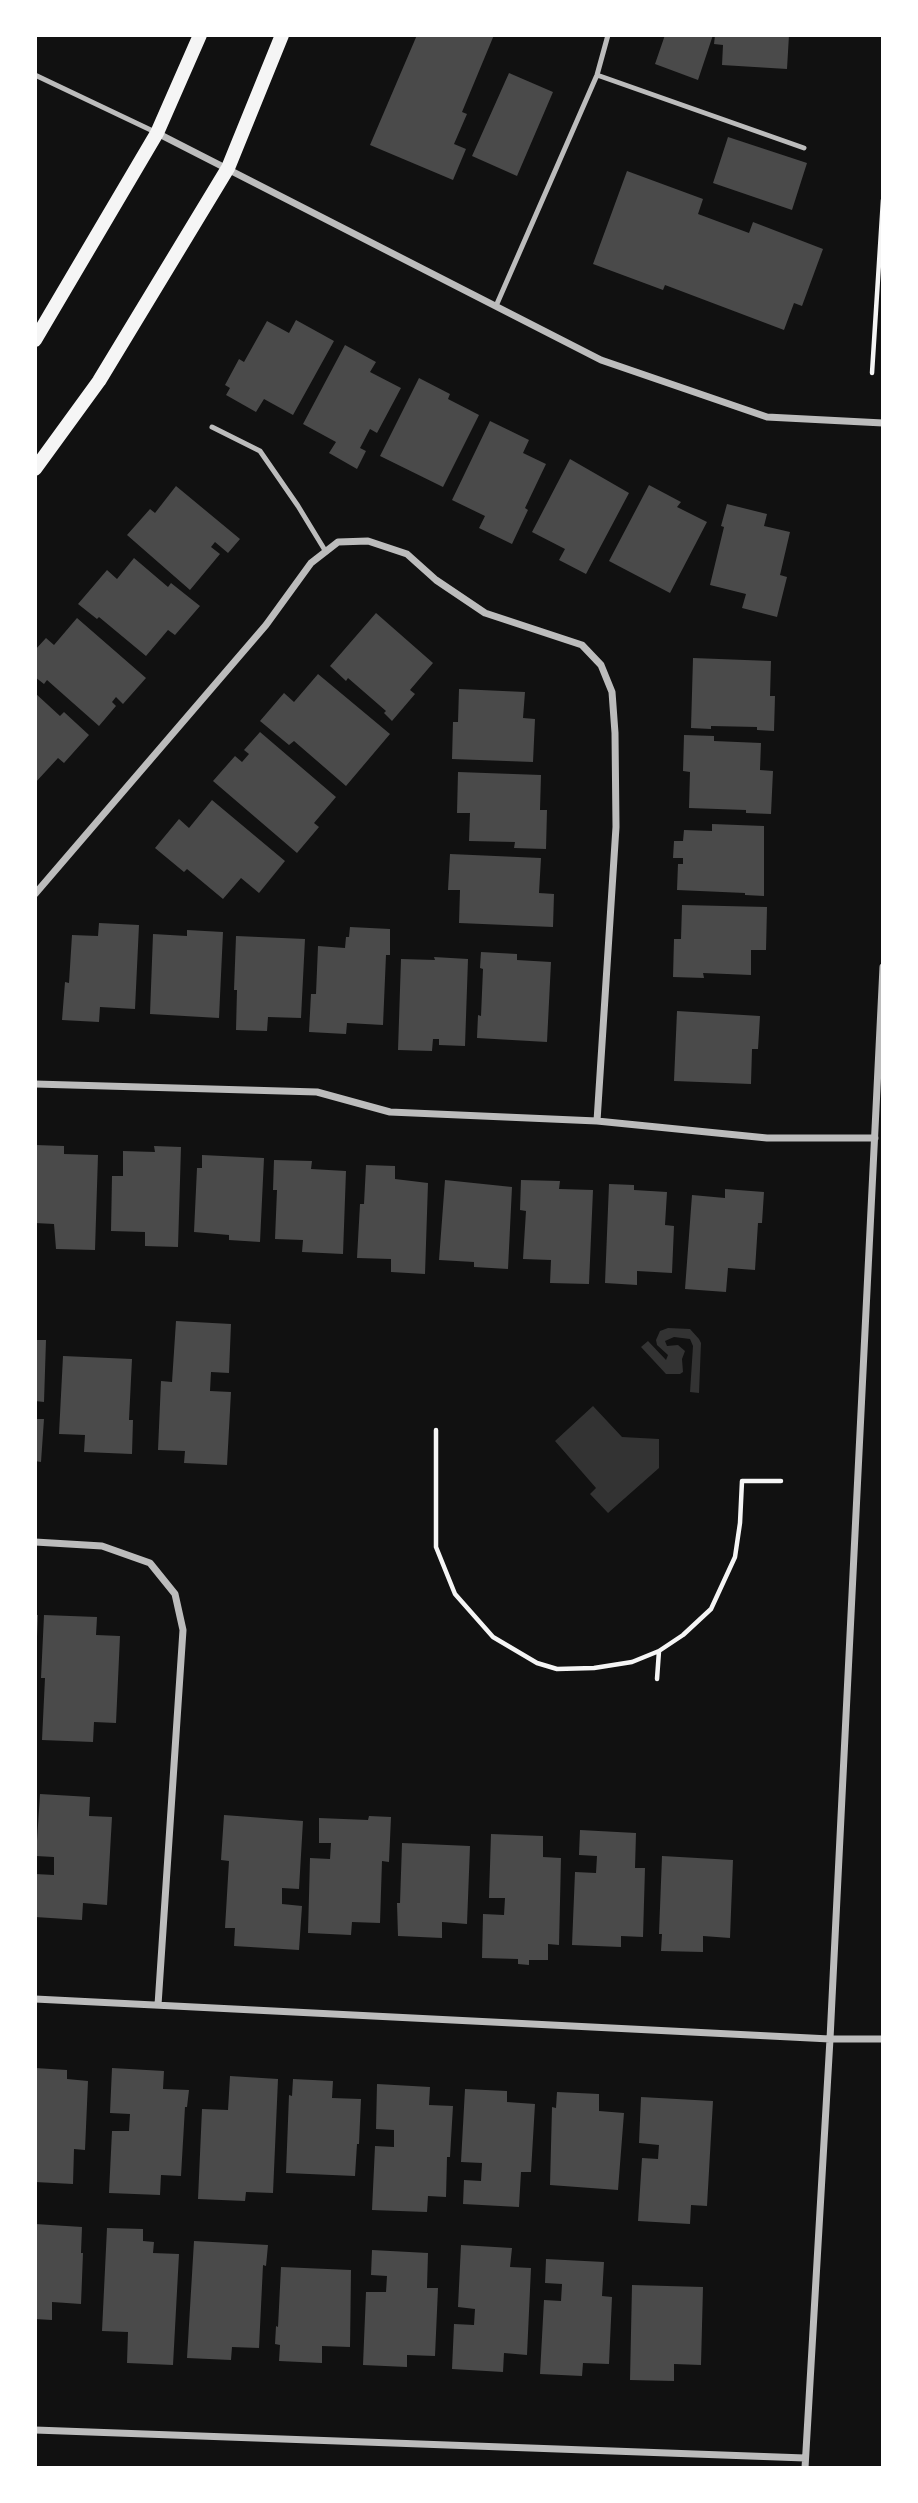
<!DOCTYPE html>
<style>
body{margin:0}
#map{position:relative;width:918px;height:2503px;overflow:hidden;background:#111;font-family:Commissioner,sans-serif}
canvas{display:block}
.frame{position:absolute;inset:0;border:37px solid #fff;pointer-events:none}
</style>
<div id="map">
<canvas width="918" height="2503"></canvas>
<div class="frame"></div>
</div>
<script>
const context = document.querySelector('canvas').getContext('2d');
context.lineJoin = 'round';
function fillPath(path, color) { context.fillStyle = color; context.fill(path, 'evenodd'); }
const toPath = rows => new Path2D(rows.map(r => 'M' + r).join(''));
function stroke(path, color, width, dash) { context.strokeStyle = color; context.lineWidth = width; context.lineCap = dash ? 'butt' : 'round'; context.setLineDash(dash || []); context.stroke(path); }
const water = toPath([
 [668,1328,690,1329,699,1339,701,1343,699,1393,690,1392,693,1346,690,1339,674,1337,665,1341,667,1346,678,1345,685,1351,682,1359,683,1372,680,1374,666,1374,641,1347,648,1341,666,1360,668,1355,657,1345,656,1340,660,1331],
 [593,1406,622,1437,659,1439,659,1468,608,1513,590,1494,596,1488,555,1441]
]);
const building = toPath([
 [417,35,494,35,462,112,467,114,454,144,466,149,453,180,370,145],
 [665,35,713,35,698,80,655,64],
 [715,35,789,35,787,69,722,65,723,45,714,44],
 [509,73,553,92,517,176,472,156],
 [728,137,807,163,792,210,713,183],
 [627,171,703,199,698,214,749,233,753,222,823,249,802,306,794,303,784,330,665,285,663,290,593,264],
 [296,320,334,341,293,415,264,399,256,412,226,395,230,388,225,385,239,359,244,362,267,321,289,333],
 [345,345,376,362,370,372,401,388,377,433,370,429,360,448,366,451,357,469,329,453,336,442,303,424],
 [419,378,450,394,448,399,479,415,443,487,380,456],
 [490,421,529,440,523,453,546,464,525,508,528,510,512,544,479,528,485,516,452,500],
 [570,459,629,493,586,574,559,560,565,549,532,532],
 [649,485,681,502,677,507,707,522,670,593,609,561],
 [176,486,240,539,228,553,215,542,211,547,220,554,190,590,127,535,150,509,155,513],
 [727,504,767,514,764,526,790,532,780,575,787,577,777,617,742,608,746,594,710,585,724,527,721,526],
 [134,558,168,587,171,583,200,606,175,635,168,630,146,656,99,617,97,619,78,604,107,570,117,579],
 [376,613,433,663,410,690,415,694,392,721,384,713,386,711,348,678,346,681,330,666],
 [77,618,146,678,123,704,116,697,112,702,116,706,99,726,47,680,44,684,35,677,35,650,46,638,54,645],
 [693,658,771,661,770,696,775,696,774,731,757,730,757,727,711,726,711,729,691,728],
 [318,674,390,734,346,786,294,741,289,745,260,721,284,693,294,702],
 [459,689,525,692,523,718,535,719,533,762,452,759,453,722,458,722],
 [35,693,60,716,64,712,89,735,64,763,58,758,35,783],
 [260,732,336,797,314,823,319,827,297,853,213,781,235,756,242,762,249,754,244,750],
 [684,735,714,736,714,741,761,743,760,770,773,771,771,814,746,813,746,810,689,808,690,772,683,771],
 [458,772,541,775,540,810,547,810,546,849,514,848,515,842,469,841,470,813,457,813],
 [212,800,285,861,259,893,241,878,223,899,187,869,184,872,155,848,179,819,189,828],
 [712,824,764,826,764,896,745,895,745,893,677,890,678,864,683,864,683,858,673,858,674,841,683,841,684,830,712,831],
 [450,854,541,858,539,893,554,894,553,927,459,923,460,890,448,890],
 [682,905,767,907,766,950,751,950,751,975,703,973,704,978,673,977,674,939,681,939],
 [99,923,139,925,135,1009,100,1007,99,1022,62,1020,65,982,69,983,72,935,98,936],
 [350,927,390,929,390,955,386,955,383,1025,347,1023,346,1034,309,1032,311,994,316,994,318,946,345,948,346,937,349,937],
 [187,930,223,932,219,1018,150,1014,153,934,187,936],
 [236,936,305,939,301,1018,268,1017,267,1031,236,1030,237,990,234,990],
 [481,952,517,954,517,960,551,962,547,1042,477,1038,478,1015,481,1016,483,969,480,968],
 [434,957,468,959,465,1046,439,1045,439,1039,433,1039,432,1051,398,1050,401,959,435,960],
 [677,1011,760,1016,758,1049,752,1049,751,1084,674,1081],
 [35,1145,64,1146,64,1154,98,1155,95,1250,56,1249,54,1224,35,1223],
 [154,1146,181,1147,178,1247,145,1246,145,1232,111,1231,112,1176,123,1176,123,1151,155,1152],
 [202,1155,264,1158,260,1242,229,1240,229,1235,194,1232,197,1168,202,1168],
 [274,1160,312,1161,311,1169,346,1171,343,1254,302,1252,303,1240,275,1239,277,1190,273,1190],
 [366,1165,395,1166,395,1179,428,1183,425,1274,391,1272,391,1259,357,1258,360,1204,364,1204],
 [445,1180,512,1187,508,1269,474,1267,474,1262,439,1260],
 [521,1180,560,1181,559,1189,593,1190,589,1284,550,1283,551,1260,523,1259,526,1211,520,1210],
 [609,1184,634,1185,634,1190,667,1192,665,1225,674,1226,672,1273,637,1271,637,1285,605,1283],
 [725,1189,764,1192,762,1223,758,1223,755,1270,728,1268,726,1292,685,1289,692,1195,725,1198],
 [176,1321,231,1324,229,1373,211,1372,210,1391,231,1392,227,1465,184,1463,185,1451,158,1450,161,1381,172,1382],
 [35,1340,46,1340,44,1402,35,1401],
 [63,1356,132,1359,129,1420,133,1420,132,1454,84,1452,85,1435,59,1434],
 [35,1419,44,1419,41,1462,35,1461],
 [35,1615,38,1615,37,1637,35,1637],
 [44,1615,97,1617,96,1635,120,1636,116,1723,94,1722,93,1742,42,1740,45,1678,41,1678],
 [40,1794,90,1797,89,1816,112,1817,107,1905,83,1903,82,1920,35,1917,35,1874,54,1875,54,1857,36,1856],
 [224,1815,303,1821,299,1889,282,1888,282,1904,302,1906,299,1950,234,1946,235,1928,225,1928,229,1861,221,1860],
 [369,1816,391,1817,389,1862,382,1861,380,1923,352,1922,351,1935,308,1933,310,1858,330,1859,331,1843,319,1843,319,1818,368,1820],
 [580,1830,636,1833,635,1868,645,1868,643,1937,621,1936,621,1947,572,1945,575,1872,596,1873,597,1856,579,1855],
 [491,1834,543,1836,543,1857,561,1858,559,1945,548,1944,548,1960,529,1960,529,1965,518,1964,518,1959,482,1958,483,1914,504,1915,505,1898,489,1898],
 [402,1843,470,1846,467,1924,442,1922,442,1938,398,1936,397,1903,400,1903],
 [662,1856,733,1860,730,1938,703,1936,703,1952,661,1951,662,1934,659,1934],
 [35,2068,67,2070,67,2079,88,2081,85,2150,74,2149,73,2184,35,2182],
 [112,2068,164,2071,163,2089,189,2090,187,2107,185,2107,181,2176,161,2175,160,2195,109,2193,112,2131,129,2131,130,2114,110,2113],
 [230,2076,278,2079,273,2193,246,2192,245,2201,198,2199,202,2109,228,2110],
 [293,2079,333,2081,332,2098,361,2099,359,2144,357,2144,355,2176,286,2173,289,2095,292,2096],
 [377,2084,430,2087,429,2105,453,2106,450,2157,447,2157,446,2197,428,2196,427,2212,372,2210,375,2146,394,2147,394,2130,376,2129],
 [465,2089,507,2091,507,2102,535,2104,531,2172,521,2172,519,2207,463,2204,464,2180,481,2181,482,2163,461,2162],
 [557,2092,599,2094,599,2111,624,2113,618,2190,550,2185,552,2107,556,2108],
 [641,2097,713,2101,707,2206,691,2205,690,2224,638,2221,642,2158,658,2159,659,2145,639,2143],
 [35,2224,82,2227,81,2253,83,2253,81,2304,52,2302,52,2320,35,2319],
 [107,2228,143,2229,143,2241,154,2242,153,2253,179,2254,173,2365,127,2363,128,2332,102,2331],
 [194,2241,268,2245,266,2266,263,2265,259,2348,232,2347,231,2360,187,2358],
 [461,2245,512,2248,510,2267,531,2268,527,2355,504,2353,503,2372,452,2369,454,2324,474,2325,475,2309,458,2307],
 [372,2250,428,2253,427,2288,438,2288,435,2356,407,2355,407,2367,363,2365,366,2292,386,2292,387,2276,371,2275],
 [546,2259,604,2262,602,2296,612,2297,609,2364,583,2363,582,2376,540,2374,544,2300,561,2301,562,2284,545,2283],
 [281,2267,351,2270,350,2347,322,2346,322,2363,279,2361,280,2345,275,2344,276,2326,278,2327],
 [632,2285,703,2287,701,2365,674,2364,674,2381,630,2380]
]);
const path = toPath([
 [872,373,883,200],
 [436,1430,436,1547,455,1594,493,1637,537,1663,557,1669,594,1668,632,1662,659,1651,683,1635,711,1609,735,1557,740,1523,742,1481,781,1481],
 [657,1679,659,1651]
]);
const service = toPath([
 [35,75,155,132],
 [597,75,804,148],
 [496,306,597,75,608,35],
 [212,427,260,451,298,506,326,552]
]);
const minor = toPath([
 [157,133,601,360,767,417,883,423],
 [35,894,266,625,311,563,338,542,368,541,407,554,436,580,485,613,582,645,601,665,612,692,615,733,616,827,597,1121],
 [35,1084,317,1092,390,1112,597,1121,767,1138,875,1138],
 [35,1542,102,1546,150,1563,175,1594,183,1630,158,2005],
 [35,1999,830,2039,883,2039],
 [35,2430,805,2458],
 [805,2468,830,2039,883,967]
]);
const secondary = toPath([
 [35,340,157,133,200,35],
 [35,469,99,381,228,168,282,35]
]);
fillPath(water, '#333');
fillPath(building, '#4a4a4a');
stroke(path, '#f5f5f5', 4.5);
stroke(service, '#bcbcbc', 5);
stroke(minor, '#bcbcbc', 7);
stroke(secondary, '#f5f5f5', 14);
</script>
